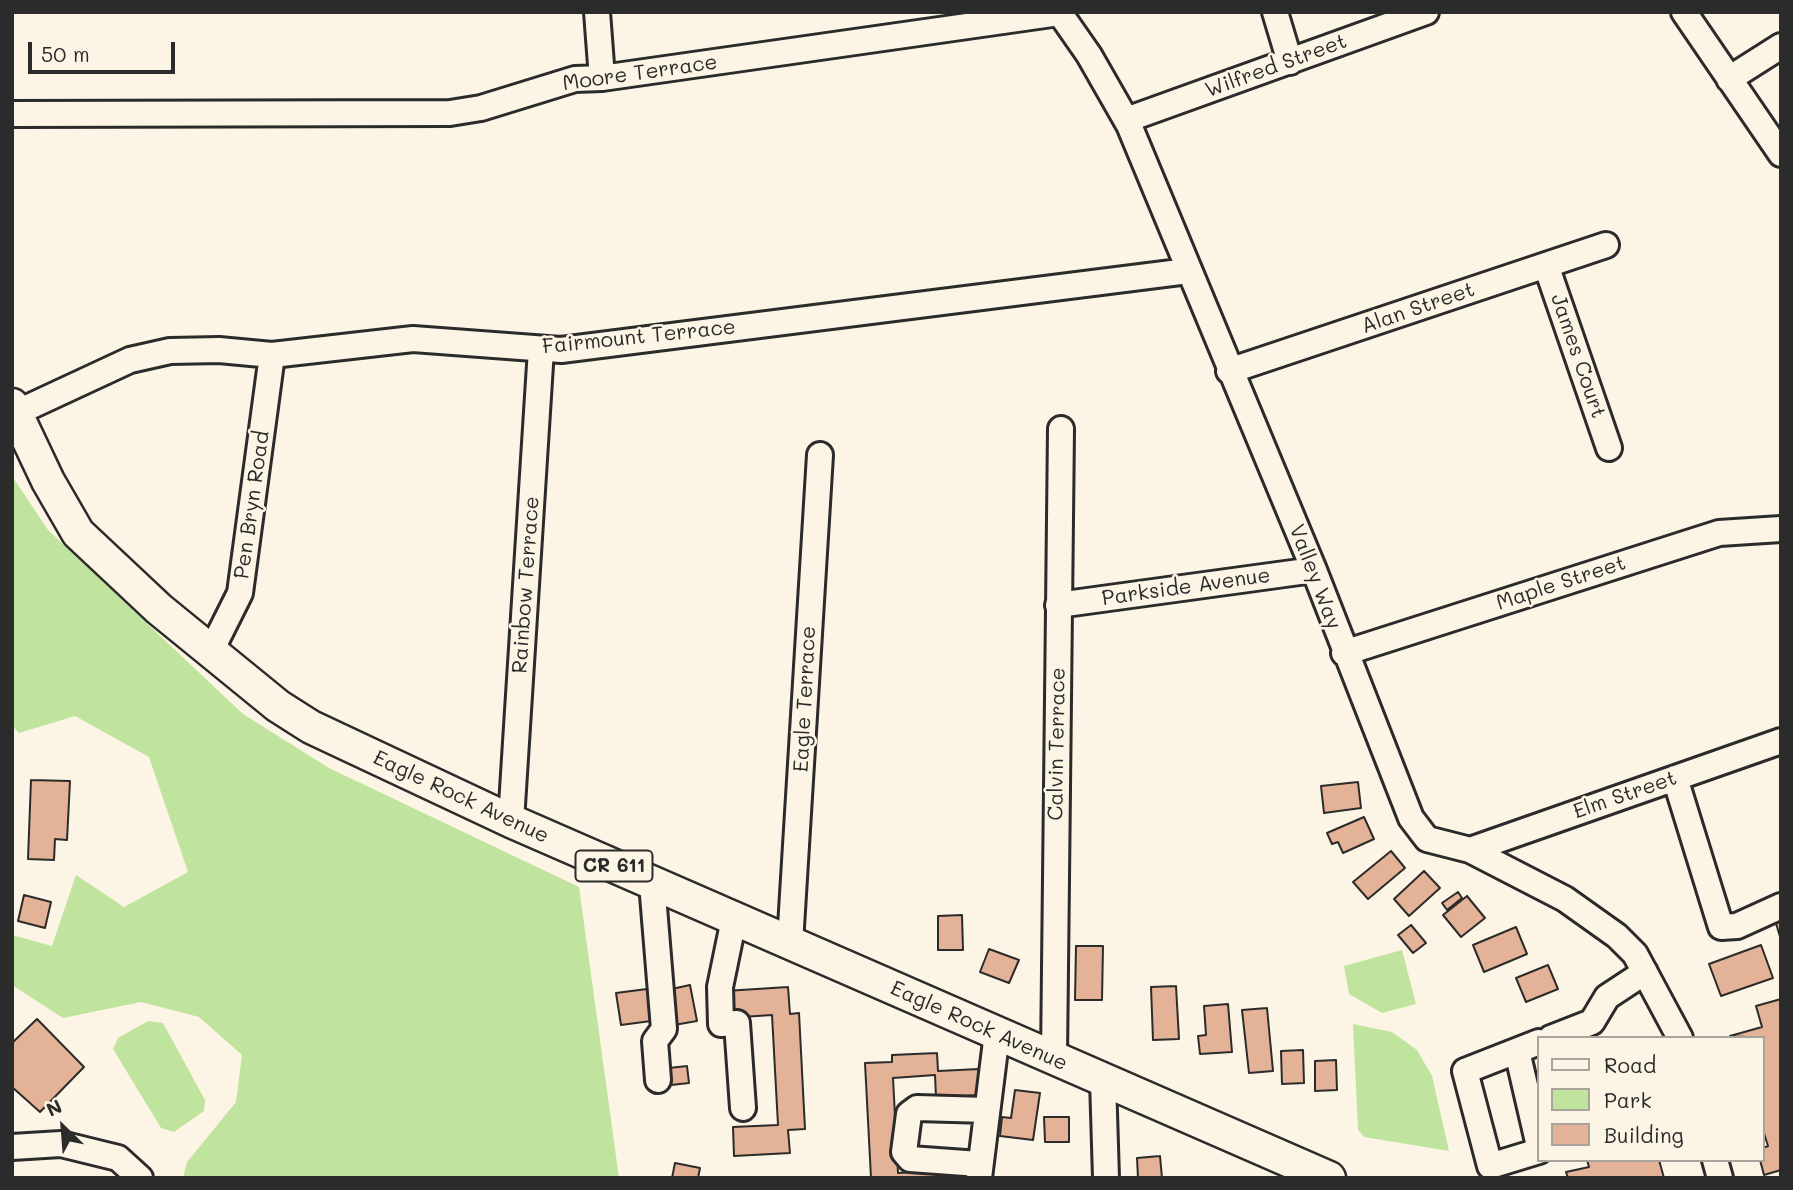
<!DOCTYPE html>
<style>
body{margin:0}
#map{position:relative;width:1793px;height:1190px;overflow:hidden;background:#fcf5e5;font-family:Mali,sans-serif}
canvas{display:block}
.frame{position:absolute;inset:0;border:14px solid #2b2b2b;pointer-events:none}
.legend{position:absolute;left:1537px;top:1036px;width:228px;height:126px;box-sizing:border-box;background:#fcf5e5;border:2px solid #a8a49b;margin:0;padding:9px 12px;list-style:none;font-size:21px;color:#2b2b2b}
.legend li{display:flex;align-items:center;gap:14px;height:35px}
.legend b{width:35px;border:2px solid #a8a49b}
.north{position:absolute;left:28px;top:1092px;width:70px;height:70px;-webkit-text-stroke:5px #fcf5e5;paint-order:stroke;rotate:335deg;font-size:19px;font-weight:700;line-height:28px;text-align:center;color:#2b2b2b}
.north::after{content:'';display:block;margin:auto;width:24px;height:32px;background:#2b2b2b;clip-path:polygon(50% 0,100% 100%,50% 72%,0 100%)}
.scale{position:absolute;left:28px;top:42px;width:147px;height:32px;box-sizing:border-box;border:4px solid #2b2b2b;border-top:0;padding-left:9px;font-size:21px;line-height:24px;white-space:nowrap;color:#2b2b2b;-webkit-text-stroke:5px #fcf5e5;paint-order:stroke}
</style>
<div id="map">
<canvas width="1793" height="1190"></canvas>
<div class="frame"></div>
<ul class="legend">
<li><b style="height:9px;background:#fcf5e5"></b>Road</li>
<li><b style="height:19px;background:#c0e49e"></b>Park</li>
<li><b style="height:19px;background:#e4b296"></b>Building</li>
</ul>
<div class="north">N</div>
<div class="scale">50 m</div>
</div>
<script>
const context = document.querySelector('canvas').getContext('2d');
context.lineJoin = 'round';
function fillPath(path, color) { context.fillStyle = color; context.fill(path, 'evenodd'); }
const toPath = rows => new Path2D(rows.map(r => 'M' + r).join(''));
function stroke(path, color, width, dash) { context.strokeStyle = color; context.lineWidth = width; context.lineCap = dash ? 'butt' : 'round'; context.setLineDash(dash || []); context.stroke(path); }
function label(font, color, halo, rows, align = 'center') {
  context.font = font + ' Mali,sans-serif'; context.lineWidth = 5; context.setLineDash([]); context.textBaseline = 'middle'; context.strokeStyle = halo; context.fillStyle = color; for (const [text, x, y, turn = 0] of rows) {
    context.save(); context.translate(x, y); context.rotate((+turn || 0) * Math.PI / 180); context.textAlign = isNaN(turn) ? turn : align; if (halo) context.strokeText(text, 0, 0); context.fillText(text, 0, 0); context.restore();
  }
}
const green = toPath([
 [12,476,48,530,243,714,329,768,579,887,619,1178,183,1178,187,1162,236,1102,242,1055,199,1017,141,1002,63,1018,12,985,12,935,52,946,76,875,124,907,188,872,149,757,75,716,19,733,12,725],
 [1402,950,1416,1004,1382,1013,1349,994,1344,966],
 [148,1021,163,1023,205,1100,204,1111,174,1132,161,1128,113,1049,118,1038],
 [1353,1024,1392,1032,1417,1050,1432,1076,1449,1151,1364,1137,1358,1130]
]);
const building = toPath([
 [31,780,70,781,67,840,55,839,54,860,28,859,31,780],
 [1358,782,1361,808,1324,813,1321,786,1358,782],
 [1364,817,1374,839,1343,853,1338,842,1332,844,1327,833,1364,817],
 [1391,851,1405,868,1368,899,1353,882,1391,851],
 [1424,871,1440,888,1409,916,1394,899,1424,871],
 [1458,892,1462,898,1447,910,1442,903,1458,892],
 [24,895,51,902,45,928,18,921,24,895],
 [1467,896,1485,918,1461,937,1443,915,1467,896],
 [962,915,963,950,938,950,938,916,962,915],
 [1781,919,1781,940,1775,920,1781,919],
 [1411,925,1426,943,1413,953,1398,935,1411,925],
 [1516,927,1527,954,1484,972,1473,945,1516,927],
 [1761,945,1773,978,1721,996,1709,964,1761,945],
 [1076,946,1103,946,1102,1000,1075,1000,1076,946],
 [989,949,1019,960,1009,983,980,972,989,949],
 [1548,965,1558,989,1526,1002,1516,978,1548,965],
 [690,985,697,1021,674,1025,667,990,690,985],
 [1176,986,1179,1039,1153,1040,1151,987,1176,986],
 [788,987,790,1014,799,1013,805,1129,788,1130,790,1153,734,1156,733,1127,778,1125,772,1015,727,1018,725,991,788,987],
 [647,989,651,1021,621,1025,616,993,647,989],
 [1781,999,1781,1170,1764,1175,1760,1160,1763,1160,1763,1148,1768,1146,1763,1130,1763,1038,1730,1036,1762,1027,1756,1006,1781,999],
 [1228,1004,1232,1052,1200,1054,1198,1036,1206,1035,1204,1006,1228,1004],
 [1267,1008,1273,1071,1249,1073,1242,1010,1267,1008],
 [37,1019,84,1067,40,1112,12,1087,12,1043,37,1019],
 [1303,1050,1304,1083,1282,1084,1281,1051,1303,1050],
 [937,1053,938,1071,979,1069,981,1095,936,1098,935,1075,893,1078,898,1173,956,1170,957,1178,871,1178,865,1063,892,1062,892,1055,937,1053],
 [1336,1060,1337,1090,1315,1091,1315,1061,1336,1060],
 [687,1066,689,1083,671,1085,669,1068,687,1066],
 [1015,1090,1040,1093,1033,1140,1000,1136,1002,1117,1011,1118,1015,1090],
 [1044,1117,1069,1117,1069,1142,1045,1142,1044,1117],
 [1160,1156,1162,1178,1138,1178,1137,1158,1160,1156],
 [1587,1160,1659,1160,1664,1178,1568,1178,1566,1172,1589,1167,1587,1160],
 [675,1163,700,1168,698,1178,672,1178,675,1163]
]);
const minor = toPath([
 [597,12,602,78],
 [1059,12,1089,55,1129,125,1314,570,1411,818,1427,839,1470,850,1565,899,1617,936,1635,954,1680,1038],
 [1275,12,1290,62],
 [1684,12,1781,154],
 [1729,79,1781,46],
 [12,114,450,113,481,108,575,79,602,78,1059,13],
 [1126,120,1426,12],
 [1546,265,1609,448],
 [1229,371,1606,245],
 [16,413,130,360,170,351,219,350,272,355,413,339,561,350,1188,271],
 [1058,605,1314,570],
 [212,649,240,593,272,355],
 [1344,653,1719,533,1781,529],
 [1675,778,1721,927,1737,926,1781,906],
 [511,821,541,349],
 [1470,850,1781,741],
 [652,883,664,1029,655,1041,658,1080],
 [734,919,720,987,721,1024,737,1023,743,1108],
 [790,943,820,455],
 [1551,1038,1592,1022,1607,997,1645,972],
 [1539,1042,1465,1071,1490,1166,1539,1151],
 [1517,1051,1539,1146],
 [1054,1058,1061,429],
 [1103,1080,1106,1178],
 [12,1147,61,1144,118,1158,140,1178],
 [1715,1160,1720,1178],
 [979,1164,910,1159,904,1152,909,1114,917,1108,987,1110],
 [979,1178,997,1033]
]);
const major = toPath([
 [12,405,48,481,78,533,159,609,278,706,311,727,511,821,1329,1178]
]);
const shields = [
 [614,866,77]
];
const shieldNames = [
 ["CR 611",614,866]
];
const streetNames = [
 ["Wilfred Street",1276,66,-20],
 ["Moore Terrace",640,73,-8],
 ["Alan Street",1418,308,-19],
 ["Fairmount Terrace",639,337,-6],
 ["James Court",1578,356,71],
 ["Pen Bryn Road",252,505,-82],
 ["Valley Way",1315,577,69],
 ["Maple Street",1561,583,-18],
 ["Rainbow Terrace",526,585,-86],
 ["Parkside Avenue",1186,587,-8],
 ["Eagle Terrace",805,699,-87],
 ["Calvin Terrace",1057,744,-89],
 ["Elm Street",1625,795,-19],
 ["Eagle Rock Avenue",461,797,25],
 ["Eagle Rock Avenue",979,1026,24]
];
fillPath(green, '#c0e49e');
fillPath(building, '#e4b296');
stroke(building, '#2b2b2b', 2);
stroke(minor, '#2b2b2b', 30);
stroke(major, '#2b2b2b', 37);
stroke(minor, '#fcf5e5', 24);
stroke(major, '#fcf5e5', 32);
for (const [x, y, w] of shields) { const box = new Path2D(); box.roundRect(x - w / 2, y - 15.5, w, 31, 5); context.fillStyle = '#fcf5e5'; context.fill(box); stroke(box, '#2b2b2b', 2); }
label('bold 19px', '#2b2b2b', null, shieldNames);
label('21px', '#2b2b2b', '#fcf5e5', streetNames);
</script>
